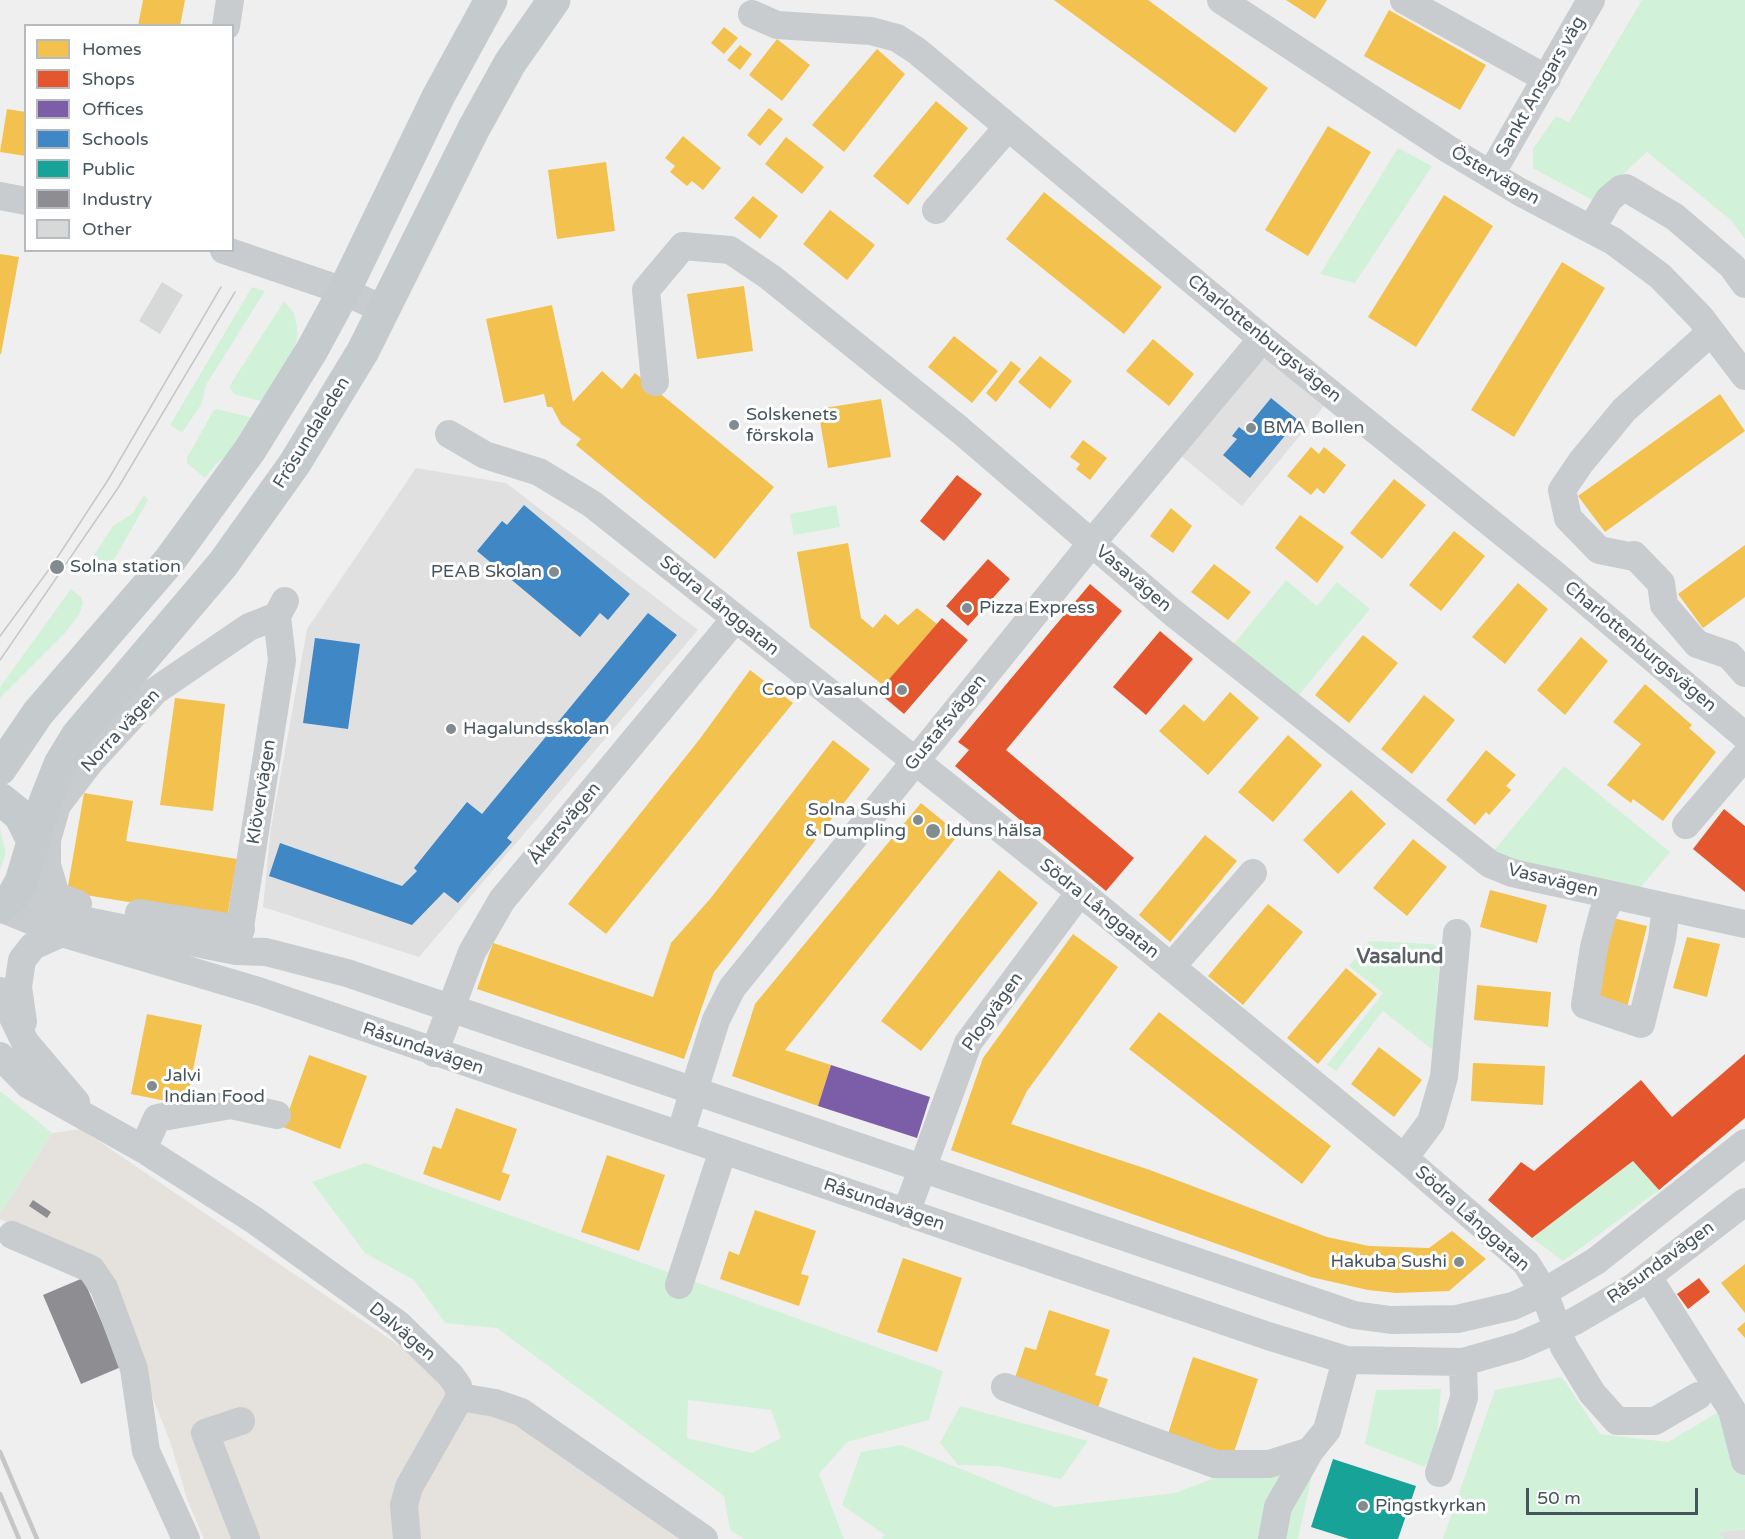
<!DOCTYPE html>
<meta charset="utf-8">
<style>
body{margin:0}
#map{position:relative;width:1745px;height:1539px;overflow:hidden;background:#f0efef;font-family:"Varela Round",sans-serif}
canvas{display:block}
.legend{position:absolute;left:24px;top:24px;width:210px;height:228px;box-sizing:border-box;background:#fff;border:2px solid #b5bbbe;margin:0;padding:8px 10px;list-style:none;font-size:18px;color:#45555d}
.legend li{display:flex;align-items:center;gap:12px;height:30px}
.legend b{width:30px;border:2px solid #b5bbbe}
.scale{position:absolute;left:1526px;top:1488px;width:172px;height:27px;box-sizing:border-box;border:3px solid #45555d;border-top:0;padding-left:8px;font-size:18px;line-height:21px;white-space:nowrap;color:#45555d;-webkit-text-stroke:4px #fff;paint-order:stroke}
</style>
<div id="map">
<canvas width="1745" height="1539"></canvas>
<ul class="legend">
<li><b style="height:16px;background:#f2c14e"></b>Homes</li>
<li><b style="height:16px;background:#e4572e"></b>Shops</li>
<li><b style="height:16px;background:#7b5ea7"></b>Offices</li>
<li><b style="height:16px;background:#3f88c5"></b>Schools</li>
<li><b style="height:16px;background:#17a398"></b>Public</li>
<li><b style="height:16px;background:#8d8d92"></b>Industry</li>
<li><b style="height:16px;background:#d7d8d8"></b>Other</li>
</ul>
<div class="scale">50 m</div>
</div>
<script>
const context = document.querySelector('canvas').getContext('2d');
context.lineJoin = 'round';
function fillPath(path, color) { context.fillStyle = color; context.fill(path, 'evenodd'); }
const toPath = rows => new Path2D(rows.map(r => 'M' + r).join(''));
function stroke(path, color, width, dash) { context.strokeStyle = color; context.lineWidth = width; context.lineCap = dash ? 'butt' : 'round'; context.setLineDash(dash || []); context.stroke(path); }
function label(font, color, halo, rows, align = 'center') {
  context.font = font + ' "Varela Round",sans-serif'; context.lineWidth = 6; context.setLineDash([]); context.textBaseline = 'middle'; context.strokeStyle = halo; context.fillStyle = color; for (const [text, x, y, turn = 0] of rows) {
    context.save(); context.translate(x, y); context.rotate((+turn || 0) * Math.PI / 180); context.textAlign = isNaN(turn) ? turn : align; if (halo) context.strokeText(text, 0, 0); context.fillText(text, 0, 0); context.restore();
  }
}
const commercial = toPath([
 [81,1129,419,1359,684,1539,204,1539,187,1499,171,1444,102,1269,0,1219,0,1214,52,1133]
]);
const education = toPath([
 [1270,358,1325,405,1242,506,1175,451,1255,361],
 [416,468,506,483,698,630,419,957,263,907,271,828,307,629],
 [1745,1529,1745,1539,1724,1539,1717,1532]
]);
const green = toPath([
 [1642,0,1745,0,1745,239,1731,220,1647,152,1594,201,1533,168,1533,149,1556,116,1569,122],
 [1398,148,1432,166,1355,283,1320,274],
 [252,287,265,291,206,385,202,403,182,433,170,425],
 [284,301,294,313,297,327,297,340,290,358,264,402,234,394,230,387,232,382],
 [217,409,254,418,233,450,215,465,205,478,187,463,187,458,213,411],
 [144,495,148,500,106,574,97,576,84,570,113,526,132,514],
 [836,505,840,527,794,535,790,514],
 [1286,580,1317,606,1337,582,1370,609,1294,701,1230,649],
 [71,589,81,597,83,603,79,615,64,634,0,698,0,687],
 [1564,766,1670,852,1636,893,1491,854],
 [0,829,6,853,0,870],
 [1369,941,1432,944,1437,947,1440,954,1433,1050,1383,1011,1336,1071,1327,1065,1383,993,1349,966],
 [0,1091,52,1133,0,1214],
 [1633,1161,1659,1190,1563,1261,1532,1238],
 [365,1163,943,1371,929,1420,847,1442,819,1474,844,1539,744,1539,730,1530,724,1496,497,1328,445,1323,414,1280,365,1253,312,1182],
 [688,1400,771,1410,781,1438,752,1453,687,1438],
 [1562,1377,1600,1434,1668,1442,1720,1411,1745,1438,1745,1529,1718,1532,1724,1539,1443,1539,1495,1390],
 [1441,1389,1436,1449,1425,1467,1365,1444,1376,1390],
 [960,1406,1088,1441,1061,1479,997,1466,958,1465,940,1443],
 [902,1445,1054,1507,1175,1493,1220,1476,1313,1470,1298,1539,881,1539,885,1535,842,1505,861,1452]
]);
const homes = toPath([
 [143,0,185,0,180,26,138,26],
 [1054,0,1148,0,1268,88,1235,133],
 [1286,0,1327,0,1315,19],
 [1389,10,1486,65,1460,110,1364,56],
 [724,27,738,38,724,54,711,43],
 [777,39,810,65,782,101,749,75],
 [740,45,752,54,740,70,727,60],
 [877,49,905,74,844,152,812,125],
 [936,101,968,128,908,205,873,176],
 [769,108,783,119,760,146,747,135],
 [7,109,26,112,26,156,0,152],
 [1328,126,1371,152,1308,256,1265,230],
 [683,136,721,168,703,190,692,181,687,186,670,172,675,166,665,158],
 [786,137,824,167,802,194,765,164],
 [606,162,615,231,557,239,548,170],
 [1044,192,1162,287,1124,334,1006,239],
 [1444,195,1493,226,1416,347,1368,317],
 [753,196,778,216,760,239,734,218],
 [830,210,875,245,847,280,803,244],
 [0,254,19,257,1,354,0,354],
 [1562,262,1605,288,1514,437,1471,410],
 [744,286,753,351,697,359,687,294],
 [552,305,573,402,602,371,622,389,635,373,774,487,715,559,576,445,581,439,561,424,552,407,547,407,544,394,504,403,486,319],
 [954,336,998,371,972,403,928,367],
 [1153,339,1194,374,1169,406,1126,371],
 [1040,356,1072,381,1050,409,1018,382],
 [1011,361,1021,369,996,402,986,393],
 [1720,394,1745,431,1605,532,1578,496],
 [881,399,891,457,828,468,818,409],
 [1083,440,1107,458,1090,480,1076,469,1080,464,1070,457],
 [1311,447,1319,454,1324,447,1346,465,1324,494,1317,488,1311,495,1287,476],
 [1394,479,1426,505,1382,559,1350,533],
 [1171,508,1192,526,1173,553,1150,536],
 [1300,515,1344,547,1317,583,1275,548],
 [1454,531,1485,556,1441,611,1409,585],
 [848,543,861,618,873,628,885,614,898,625,917,608,937,624,884,686,810,627,797,552],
 [1745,545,1745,597,1703,628,1678,594],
 [1214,564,1251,592,1228,620,1191,592],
 [1518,583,1548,609,1505,664,1472,637],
 [1363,635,1398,663,1349,723,1315,695],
 [1581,637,1608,661,1565,715,1537,690],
 [750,670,793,703,606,934,568,904,699,740],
 [1645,684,1692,725,1689,728,1716,752,1663,821,1633,799,1631,803,1607,785,1641,744,1613,722],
 [1230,692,1259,718,1208,775,1159,731,1184,704,1204,722],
 [1424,695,1455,720,1412,774,1381,749],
 [175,698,225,704,213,811,160,805],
 [1288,735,1322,765,1273,822,1238,792],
 [833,740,870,769,714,972,684,1059,477,989,493,943,653,997,671,943,710,899],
 [1486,750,1516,775,1506,786,1511,790,1489,815,1486,812,1475,825,1446,800],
 [1351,790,1386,824,1338,874,1303,840],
 [84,793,133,801,126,841,237,859,227,918,67,892],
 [921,803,959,834,785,1050,831,1065,818,1106,732,1076,755,1004],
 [1205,835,1237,861,1170,942,1139,915],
 [1413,839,1447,867,1407,916,1373,888],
 [999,870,1038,903,921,1051,881,1021],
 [1490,890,1547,905,1537,943,1480,927],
 [1268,904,1303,932,1243,1005,1208,976],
 [1613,918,1647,926,1627,1008,1591,999],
 [1073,934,1118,967,1027,1091,1011,1124,1150,1170,1327,1237,1369,1246,1429,1248,1452,1231,1486,1259,1449,1291,1396,1293,1368,1290,1311,1277,951,1150,983,1058],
 [1687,937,1720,944,1707,997,1673,988],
 [1346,968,1377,994,1318,1064,1287,1038],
 [1477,985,1551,992,1548,1027,1474,1020],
 [1159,1012,1331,1146,1302,1184,1129,1049],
 [147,1014,202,1025,186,1105,131,1094],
 [1379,1047,1422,1080,1394,1117,1351,1084],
 [309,1055,367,1076,340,1149,283,1127],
 [1473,1063,1545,1066,1543,1105,1471,1101],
 [456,1108,517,1129,502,1172,510,1175,500,1201,423,1174,433,1146,441,1149],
 [607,1155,665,1175,639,1251,581,1232],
 [755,1210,816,1231,801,1274,809,1276,799,1306,720,1279,729,1251,739,1255],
 [903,1258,962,1278,937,1352,877,1332],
 [1745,1264,1745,1313,1721,1283],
 [1049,1310,1110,1330,1095,1375,1108,1379,1098,1408,1014,1381,1025,1347,1036,1350],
 [1745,1322,1745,1338,1737,1329],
 [1193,1357,1258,1379,1233,1455,1168,1434]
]);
const shops = toPath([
 [957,475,982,494,944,541,920,521],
 [988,559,1010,579,968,626,946,606],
 [1090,584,1122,611,1006,750,1134,858,1106,891,955,766,969,750,958,742],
 [942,618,968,640,904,714,878,692],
 [1160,631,1193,659,1146,715,1113,687],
 [1724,809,1745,826,1745,892,1693,849],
 [1745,1054,1745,1118,1659,1190,1633,1161,1532,1238,1488,1200,1521,1162,1534,1171,1641,1080,1672,1117],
 [1699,1278,1710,1292,1688,1309,1677,1294]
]);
const offices = toPath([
 [831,1065,930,1097,917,1138,818,1106]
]);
const schools = toPath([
 [1271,398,1298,420,1250,478,1223,455,1237,439,1232,436,1239,427,1244,431],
 [524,505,630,594,608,620,600,613,580,637,477,551,502,521,507,525],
 [648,613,677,635,507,838,512,842,458,903,444,892,412,925,269,876,280,843,402,886,417,871,414,868,467,802,482,814],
 [315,638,360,644,348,729,303,723]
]);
const public = toPath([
 [1333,1459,1416,1486,1398,1539,1349,1539,1311,1527]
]);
const industry = toPath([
 [33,1200,51,1212,47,1218,29,1206],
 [83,1278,121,1367,81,1384,43,1295]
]);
const building = toPath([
 [162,282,183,295,160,334,139,321]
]);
const minor = toPath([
 [1221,0,1448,149,1520,192,1613,241,1660,276,1700,317,1745,376],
 [1404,0,1547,79],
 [752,14,777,25,871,31,897,38,917,51,1253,331,1554,574,1745,736],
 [226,26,230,0],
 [1491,174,1591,0],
 [0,196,26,201],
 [936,210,1008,127],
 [1591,229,1609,199,1621,189,1626,188,1675,217,1732,266,1745,284],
 [224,250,344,291,384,310],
 [1711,332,1624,410,1581,462,1562,490,1568,518,1599,550,1629,556,1634,555,1661,583,1664,605,1697,644,1729,655,1745,673],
 [655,382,646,290,683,246,730,250,770,277,960,430,1172,612,1490,864,1512,873,1745,924],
 [449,434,485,455,539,472,592,504,1080,892,1404,1158,1526,1263,1544,1292,1564,1347,1592,1393,1617,1421,1655,1421,1698,1396],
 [1686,825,1745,756],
 [21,882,40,899,82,920,236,951,266,952,347,973,1354,1315,1391,1320,1457,1319,1513,1306,1544,1292,1596,1261,1745,1143],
 [1612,895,1603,913,1594,947,1585,1005,1641,1024,1662,939,1666,907],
 [78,904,56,896,47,865,47,840,57,805,90,762,155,691,249,627,277,616],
 [0,908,62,933,258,991,1268,1336,1346,1360,1463,1362,1519,1346,1575,1321,1635,1286,1745,1202],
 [139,913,241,929],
 [237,946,282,660,277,616,285,601],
 [1171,967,1253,873],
 [0,991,25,1042,76,1102],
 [23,1022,18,987,22,960,33,946,62,933],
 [434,1053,472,952,502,900,735,619],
 [0,1056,29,1085,143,1149,254,1220,398,1324,451,1376,458,1386,460,1397],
 [680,1135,716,1020,732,988,1091,544,1262,339],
 [143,1149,157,1118,231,1105,277,1115],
 [1404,1158,1431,1122,1444,1077,1457,933],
 [906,1213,968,1043,1080,892],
 [12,1235,91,1269,104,1288,134,1369,146,1451,186,1539],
 [1648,1277,1732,1410,1745,1461],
 [679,1285,723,1150],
 [1005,1387,1215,1464,1269,1464,1310,1451,1327,1430,1346,1360],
 [460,1397,495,1403,521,1412,704,1539],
 [241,1421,205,1433,246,1539],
 [1439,1473,1464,1398,1463,1362],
 [407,1539,404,1505,409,1487,460,1397],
 [1272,1539,1278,1507,1310,1451]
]);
const major = toPath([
 [0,769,38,713,170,560,250,450,312,350,344,291,438,97,491,0],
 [0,799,20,815,32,839],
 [0,907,13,896,21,882,45,802,60,764,77,736,223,564,295,463,363,351,474,128,510,63,554,0]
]);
const tram = toPath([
 [0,636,53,564,108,480,221,287],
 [0,660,118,488,235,292]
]);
const rail = toPath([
 [0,1452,37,1539],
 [0,1494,19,1539]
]);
const markers = [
 [734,425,6,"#818b90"],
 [1251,428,6,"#818b90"],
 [57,567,8,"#818b90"],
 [554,572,6,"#818b90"],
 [967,608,6,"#818b90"],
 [902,690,6,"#818b90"],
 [451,729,6,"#818b90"],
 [918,820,6,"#818b90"],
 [933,831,8,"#818b90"],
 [152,1086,6,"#818b90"],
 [1459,1262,6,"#818b90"],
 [1363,1506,6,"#818b90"]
];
const streetNames = [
 ["Sankt Ansgars väg",1541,87,-60],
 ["Östervägen",1495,176,30],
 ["Charlottenburgsvägen",1264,339,39],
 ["Frösundaleden",312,433,-58],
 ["Vasavägen",1133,579,40],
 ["Södra Långgatan",719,606,39],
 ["Charlottenburgsvägen",1640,647,40],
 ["Gustafsvägen",946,723,-51],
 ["Norra vägen",121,731,-47],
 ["Klövervägen",262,792,-81],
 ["Åkersvägen",565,824,-50],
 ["Vasavägen",1553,881,14],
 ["Södra Långgatan",1099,909,39],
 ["Plogvägen",993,1012,-55],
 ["Råsundavägen",423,1049,19],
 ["Råsundavägen",884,1205,19],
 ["Södra Långgatan",1472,1219,42],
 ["Råsundavägen",1661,1263,-36],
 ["Dalvägen",402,1332,40]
];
const poiNames = [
 ["Solskenets",746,415],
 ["förskola",746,436],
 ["BMA Bollen",1263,428],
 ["Solna station",70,567],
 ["PEAB Skolan",542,572,"right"],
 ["Pizza Express",979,608],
 ["Coop Vasalund",890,690,"right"],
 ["Hagalundsskolan",463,729],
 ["Solna Sushi",906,810,"right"],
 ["& Dumpling",906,831,"right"],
 ["Iduns hälsa",946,831],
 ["Jalvi",164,1076],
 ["Indian Food",164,1097],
 ["Hakuba Sushi",1447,1262,"right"],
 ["Pingstkyrkan",1375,1506]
];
const neighbourhoodNames = [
 ["Vasalund",1400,958]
];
fillPath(commercial, '#e5e1dc');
fillPath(education, '#e1e0e1');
fillPath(green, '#d2f1d9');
fillPath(homes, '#f2c14e');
fillPath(shops, '#e4572e');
fillPath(offices, '#7b5ea7');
fillPath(schools, '#3f88c5');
fillPath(public, '#17a398');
fillPath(industry, '#8d8d92');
fillPath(building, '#d7d8d8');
stroke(minor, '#c8ccce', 28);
stroke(major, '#c5cacd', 33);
stroke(tram, '#c4c6c8', 1.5);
stroke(rail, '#c4c6c8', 4.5);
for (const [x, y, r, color] of markers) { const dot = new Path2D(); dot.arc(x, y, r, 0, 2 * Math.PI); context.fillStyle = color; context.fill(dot); stroke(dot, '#fff', 2); }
label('18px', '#45555d', '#fff', streetNames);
label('18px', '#45555d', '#fff', poiNames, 'left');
label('bold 20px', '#5a6064', '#fff', neighbourhoodNames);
</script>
